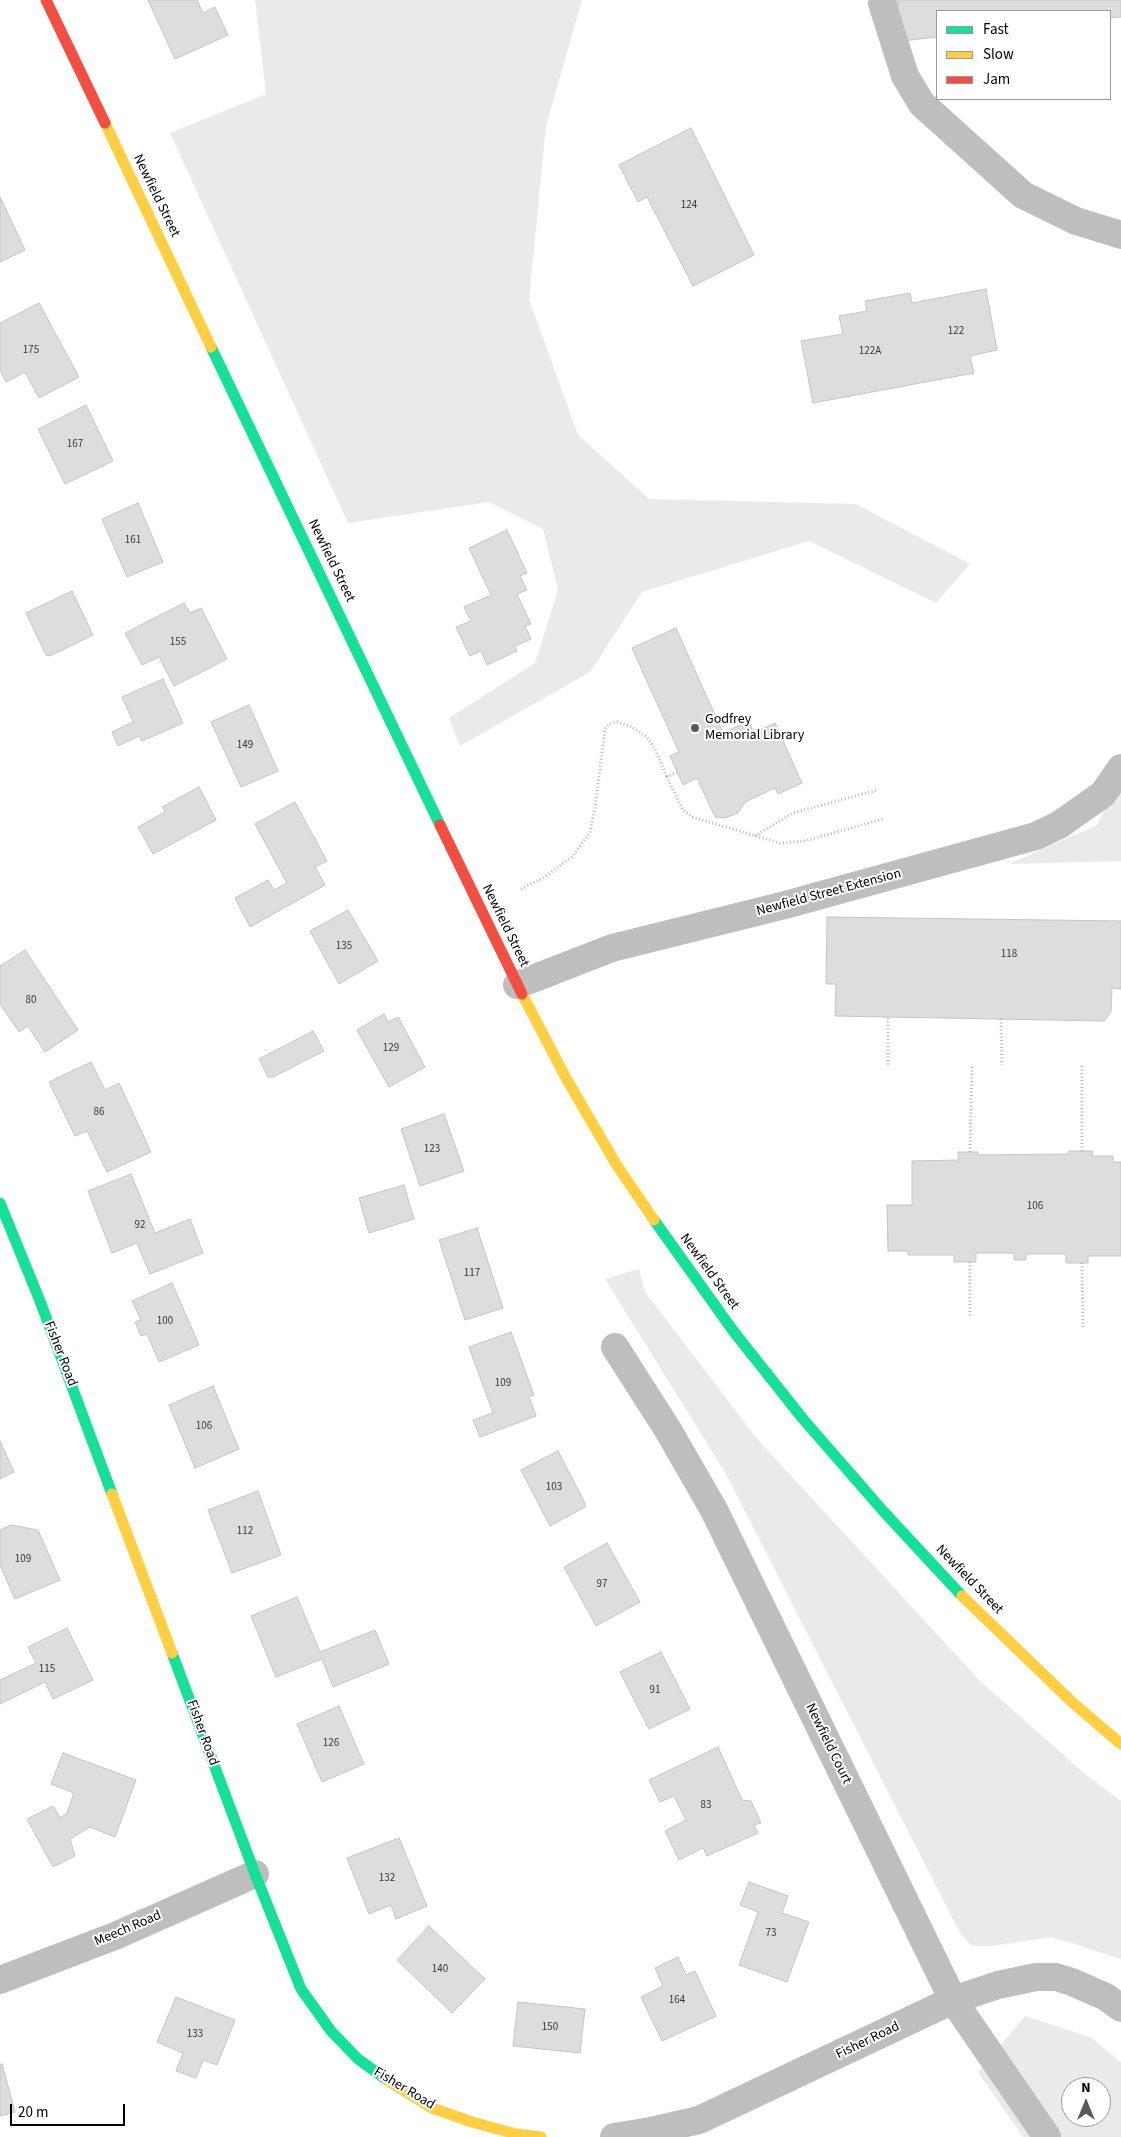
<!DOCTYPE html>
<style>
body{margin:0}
#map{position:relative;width:1121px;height:2137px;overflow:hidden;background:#fff;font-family:"Source Sans 3",sans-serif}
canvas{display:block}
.legend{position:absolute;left:936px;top:10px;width:175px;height:90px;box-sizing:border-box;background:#fff;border:1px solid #999;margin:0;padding:6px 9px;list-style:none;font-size:15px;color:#000}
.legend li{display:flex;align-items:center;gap:10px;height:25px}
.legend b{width:25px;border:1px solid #999}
.north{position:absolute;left:1061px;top:2077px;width:50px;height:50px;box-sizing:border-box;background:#fff;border:1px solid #999;border-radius:50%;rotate:0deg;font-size:14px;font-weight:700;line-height:20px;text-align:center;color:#000}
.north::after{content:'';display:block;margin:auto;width:18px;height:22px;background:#595959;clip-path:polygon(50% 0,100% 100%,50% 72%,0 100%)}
.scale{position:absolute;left:10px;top:2104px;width:115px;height:22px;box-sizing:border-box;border:2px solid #000;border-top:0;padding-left:6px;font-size:15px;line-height:18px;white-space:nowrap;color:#000;-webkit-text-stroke:4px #fff;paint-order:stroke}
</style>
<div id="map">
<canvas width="1121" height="2137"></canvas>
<ul class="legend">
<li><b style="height:6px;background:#16e098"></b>Fast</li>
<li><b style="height:6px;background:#ffcf43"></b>Slow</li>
<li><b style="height:6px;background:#f24e42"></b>Jam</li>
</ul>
<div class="north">N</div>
<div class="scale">20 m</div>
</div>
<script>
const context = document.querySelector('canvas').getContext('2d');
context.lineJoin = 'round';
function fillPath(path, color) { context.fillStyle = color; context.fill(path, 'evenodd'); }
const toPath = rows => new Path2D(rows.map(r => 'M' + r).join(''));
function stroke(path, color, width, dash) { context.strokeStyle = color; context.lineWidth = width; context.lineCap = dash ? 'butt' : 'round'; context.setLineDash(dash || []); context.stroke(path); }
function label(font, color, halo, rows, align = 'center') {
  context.font = font + ' "Source Sans 3",sans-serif'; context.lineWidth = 4; context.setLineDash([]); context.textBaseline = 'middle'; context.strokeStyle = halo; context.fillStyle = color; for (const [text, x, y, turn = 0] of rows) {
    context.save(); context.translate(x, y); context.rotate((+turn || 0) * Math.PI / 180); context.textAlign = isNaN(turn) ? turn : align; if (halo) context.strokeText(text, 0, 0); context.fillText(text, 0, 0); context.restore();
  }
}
const green = toPath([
 [255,0,582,0,546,126,529,299,578,435,649,499,856,504,970,564,936,603,809,541,642,592,590,672,460,746,449,718,535,663,558,590,543,529,489,502,348,523,170,133,266,94],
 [1121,776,1121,861,1009,864,1097,825],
 [639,1269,645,1292,758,1440,981,1682,1085,1774,1121,1801,1121,1959,1052,1937,991,1946,972,1946,960,1933,726,1474,605,1279],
 [1025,2016,1090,2037,1121,2062,1121,2137,1023,2137,978,2072],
 [1071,2087,1101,2087,1101,2117,1071,2117]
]);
const building = toPath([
 [148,0,197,0,203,13,215,7,228,35,175,59,148,0],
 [897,0,1121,0,1121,17,1110,18,1110,11,937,11,937,37,902,41,897,0],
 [691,128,754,255,693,286,647,197,638,202,619,165,691,128],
 [0,197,25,250,0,262,0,197],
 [986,289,997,350,970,356,974,373,813,403,801,341,843,334,839,316,867,311,865,301,910,293,912,303,986,289],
 [39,303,79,377,39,398,25,372,6,382,0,370,0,323,39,303],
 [86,405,113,461,65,484,38,429,86,405],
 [138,503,163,562,127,577,102,519,138,503],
 [507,530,527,573,520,576,527,590,517,594,531,624,525,626,531,639,515,646,517,651,487,665,481,651,470,656,456,627,471,621,464,607,491,595,469,548,507,530],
 [72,591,93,635,50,656,46,655,26,613,72,591],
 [184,603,190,613,201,608,227,659,174,686,159,657,142,665,125,633,184,603],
 [676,628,723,733,748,721,754,733,775,723,802,783,778,794,775,788,745,802,738,813,725,818,715,817,697,778,683,785,670,756,679,752,632,648,676,628],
 [163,679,183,723,142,741,139,736,118,746,112,732,133,722,122,697,163,679],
 [249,705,278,771,241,787,211,722,249,705],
 [199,787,216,820,153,854,138,827,165,812,162,807,199,787],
 [295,802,327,861,315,867,325,885,250,927,235,898,268,880,274,890,287,883,255,824,295,802],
 [348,910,378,961,339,984,310,931,348,910],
 [827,917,1121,921,1121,989,1112,988,1111,1012,1104,1021,835,1016,836,984,826,984,827,917],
 [25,950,78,1030,45,1052,28,1026,19,1032,0,1004,0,966,25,950],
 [384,1014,388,1022,398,1017,425,1067,389,1087,357,1030,384,1014],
 [313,1031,324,1051,273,1077,268,1077,259,1059,313,1031],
 [91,1062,105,1090,119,1083,151,1152,107,1172,87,1131,75,1136,49,1082,91,1062],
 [444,1114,464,1171,420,1186,401,1129,444,1114],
 [1069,1151,1093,1151,1092,1156,1113,1156,1113,1162,1121,1162,1121,1256,1088,1256,1088,1263,1066,1263,1066,1254,1026,1254,1026,1260,1014,1260,1014,1253,976,1253,976,1262,954,1262,954,1255,908,1255,908,1251,888,1251,887,1205,912,1205,912,1161,958,1160,958,1152,978,1152,978,1155,1069,1154,1069,1151],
 [131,1174,155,1233,190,1219,203,1253,150,1274,137,1243,112,1253,88,1191,131,1174],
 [404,1185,414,1219,369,1233,359,1198,404,1185],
 [477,1228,503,1308,465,1320,439,1240,477,1228],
 [172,1283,199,1345,159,1362,147,1334,141,1336,135,1322,141,1320,132,1301,172,1283],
 [511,1332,534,1395,529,1396,536,1416,480,1437,473,1420,493,1413,469,1347,511,1332],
 [213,1386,239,1449,195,1468,169,1405,213,1386],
 [0,1441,14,1472,0,1479,0,1441],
 [558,1451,585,1503,585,1507,550,1526,521,1470,558,1451],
 [258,1491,281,1555,232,1573,208,1510,258,1491],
 [11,1525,38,1530,60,1580,15,1599,0,1565,0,1530,11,1525],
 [607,1543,640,1602,596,1626,564,1567,607,1543],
 [297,1597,320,1652,375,1630,389,1664,333,1687,322,1659,276,1677,251,1616,297,1597],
 [67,1628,93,1680,53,1699,45,1682,0,1704,0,1680,36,1663,28,1647,67,1628],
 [661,1652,690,1709,649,1729,620,1672,661,1652],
 [339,1706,364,1764,322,1782,297,1724,339,1706],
 [718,1747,742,1800,751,1801,761,1823,754,1825,758,1833,707,1856,703,1848,679,1860,665,1831,686,1820,674,1796,660,1802,649,1780,718,1747],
 [63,1753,136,1780,115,1837,90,1827,70,1839,75,1856,53,1867,27,1819,53,1806,60,1818,67,1813,74,1793,51,1784,63,1753],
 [399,1838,427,1906,396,1919,391,1905,369,1914,347,1858,399,1838],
 [749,1882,788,1896,782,1913,809,1922,787,1982,739,1965,758,1912,740,1905,749,1882],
 [429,1926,485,1979,452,2013,397,1960,429,1926],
 [678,1957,686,1975,695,1971,716,2016,662,2041,641,1997,663,1986,655,1968,678,1957],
 [176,1997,235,2020,217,2065,203,2060,196,2078,176,2071,183,2053,157,2042,176,1997],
 [518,2002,585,2009,580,2053,513,2046,518,2002],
 [2,2064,15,2112,0,2116,0,2065,2,2064]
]);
const path = toPath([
 [677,772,667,777,683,810,692,817,780,843,805,841,883,819],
 [755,836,793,813,877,790],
 [521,889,543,878,572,857,590,833,595,808,605,729,609,724,617,722,632,727,647,737,655,749,667,777],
 [888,1018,888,1065],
 [1001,1019,1002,1065],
 [1082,1151,1082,1065],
 [970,1152,972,1065],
 [970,1262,970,1316],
 [1082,1263,1083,1327]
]);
const street = toPath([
 [882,3,905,76,922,104,1023,195,1076,221,1121,235],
 [517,985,612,948,785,905,1036,836,1059,825,1103,794,1121,768],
 [615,1347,668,1430,714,1510,953,2000,1047,2137],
 [0,1980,115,1936,255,1874],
 [614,2137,651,2131,699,2120,953,2000,998,1985,1036,1977,1056,1977,1072,1982,1106,1997,1121,2008]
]);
const fast = toPath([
 [211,347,440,825],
 [0,1203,40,1301,112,1494],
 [654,1220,734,1332,803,1419,884,1512,962,1596],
 [172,1653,255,1874,301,1989,331,2031,358,2059,387,2080]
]);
const slow = toPath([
 [105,123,211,347],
 [522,994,566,1078,616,1164,654,1220],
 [112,1494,172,1653],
 [962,1596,1072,1702,1121,1744],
 [387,2080,432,2108,472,2122,516,2134,541,2137]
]);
const jam = toPath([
 [46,0,105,123],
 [440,825,522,994]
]);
const markers = [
 [695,728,5,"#595959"]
];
const numberNames = [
 ["124",689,206],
 ["122",956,332],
 ["175",31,351],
 ["122A",870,352],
 ["167",75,445],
 ["161",133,541],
 ["155",178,643],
 ["149",245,746],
 ["135",344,947],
 ["118",1009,955],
 ["80",31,1001],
 ["129",391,1049],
 ["86",99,1113],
 ["123",432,1150],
 ["106",1035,1207],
 ["92",140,1226],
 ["117",472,1274],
 ["100",165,1322],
 ["109",503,1384],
 ["106",204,1427],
 ["103",554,1488],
 ["112",245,1532],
 ["109",23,1560],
 ["97",602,1585],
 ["115",47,1670],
 ["91",655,1691],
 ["126",331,1744],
 ["83",706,1806],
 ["132",387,1879],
 ["73",771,1934],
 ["140",440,1970],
 ["164",677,2001],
 ["150",550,2028],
 ["133",195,2035]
];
const streetNames = [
 ["Newfield Street",156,196,64],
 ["Newfield Street",331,561,64],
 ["Newfield Street Extension",829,893,-15],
 ["Newfield Street",505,926,64],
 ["Newfield Street",709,1272,54],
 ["Fisher Road",60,1354,69],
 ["Newfield Street",969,1580,46],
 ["Fisher Road",202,1733,70],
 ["Newfield Court",828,1744,64],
 ["Meech Road",128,1929,-23],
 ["Fisher Road",868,2041,-26],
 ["Fisher Road",404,2089,31]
];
const poiNames = [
 ["Godfrey",705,720],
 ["Memorial Library",705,736]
];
fillPath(green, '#eaeaea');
fillPath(building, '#ddd');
stroke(building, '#c5c5c5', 1);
stroke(path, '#b8b8b8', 3, [1, 2.5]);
stroke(street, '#bebebe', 28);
stroke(fast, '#16e098', 11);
stroke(slow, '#ffcf43', 11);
stroke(jam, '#f24e42', 11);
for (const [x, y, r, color] of markers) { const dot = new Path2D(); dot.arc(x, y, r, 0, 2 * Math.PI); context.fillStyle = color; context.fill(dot); stroke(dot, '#fff', 2); }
label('11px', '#373737', null, numberNames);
label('14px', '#000', '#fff', streetNames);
label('14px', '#000', '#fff', poiNames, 'left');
</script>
